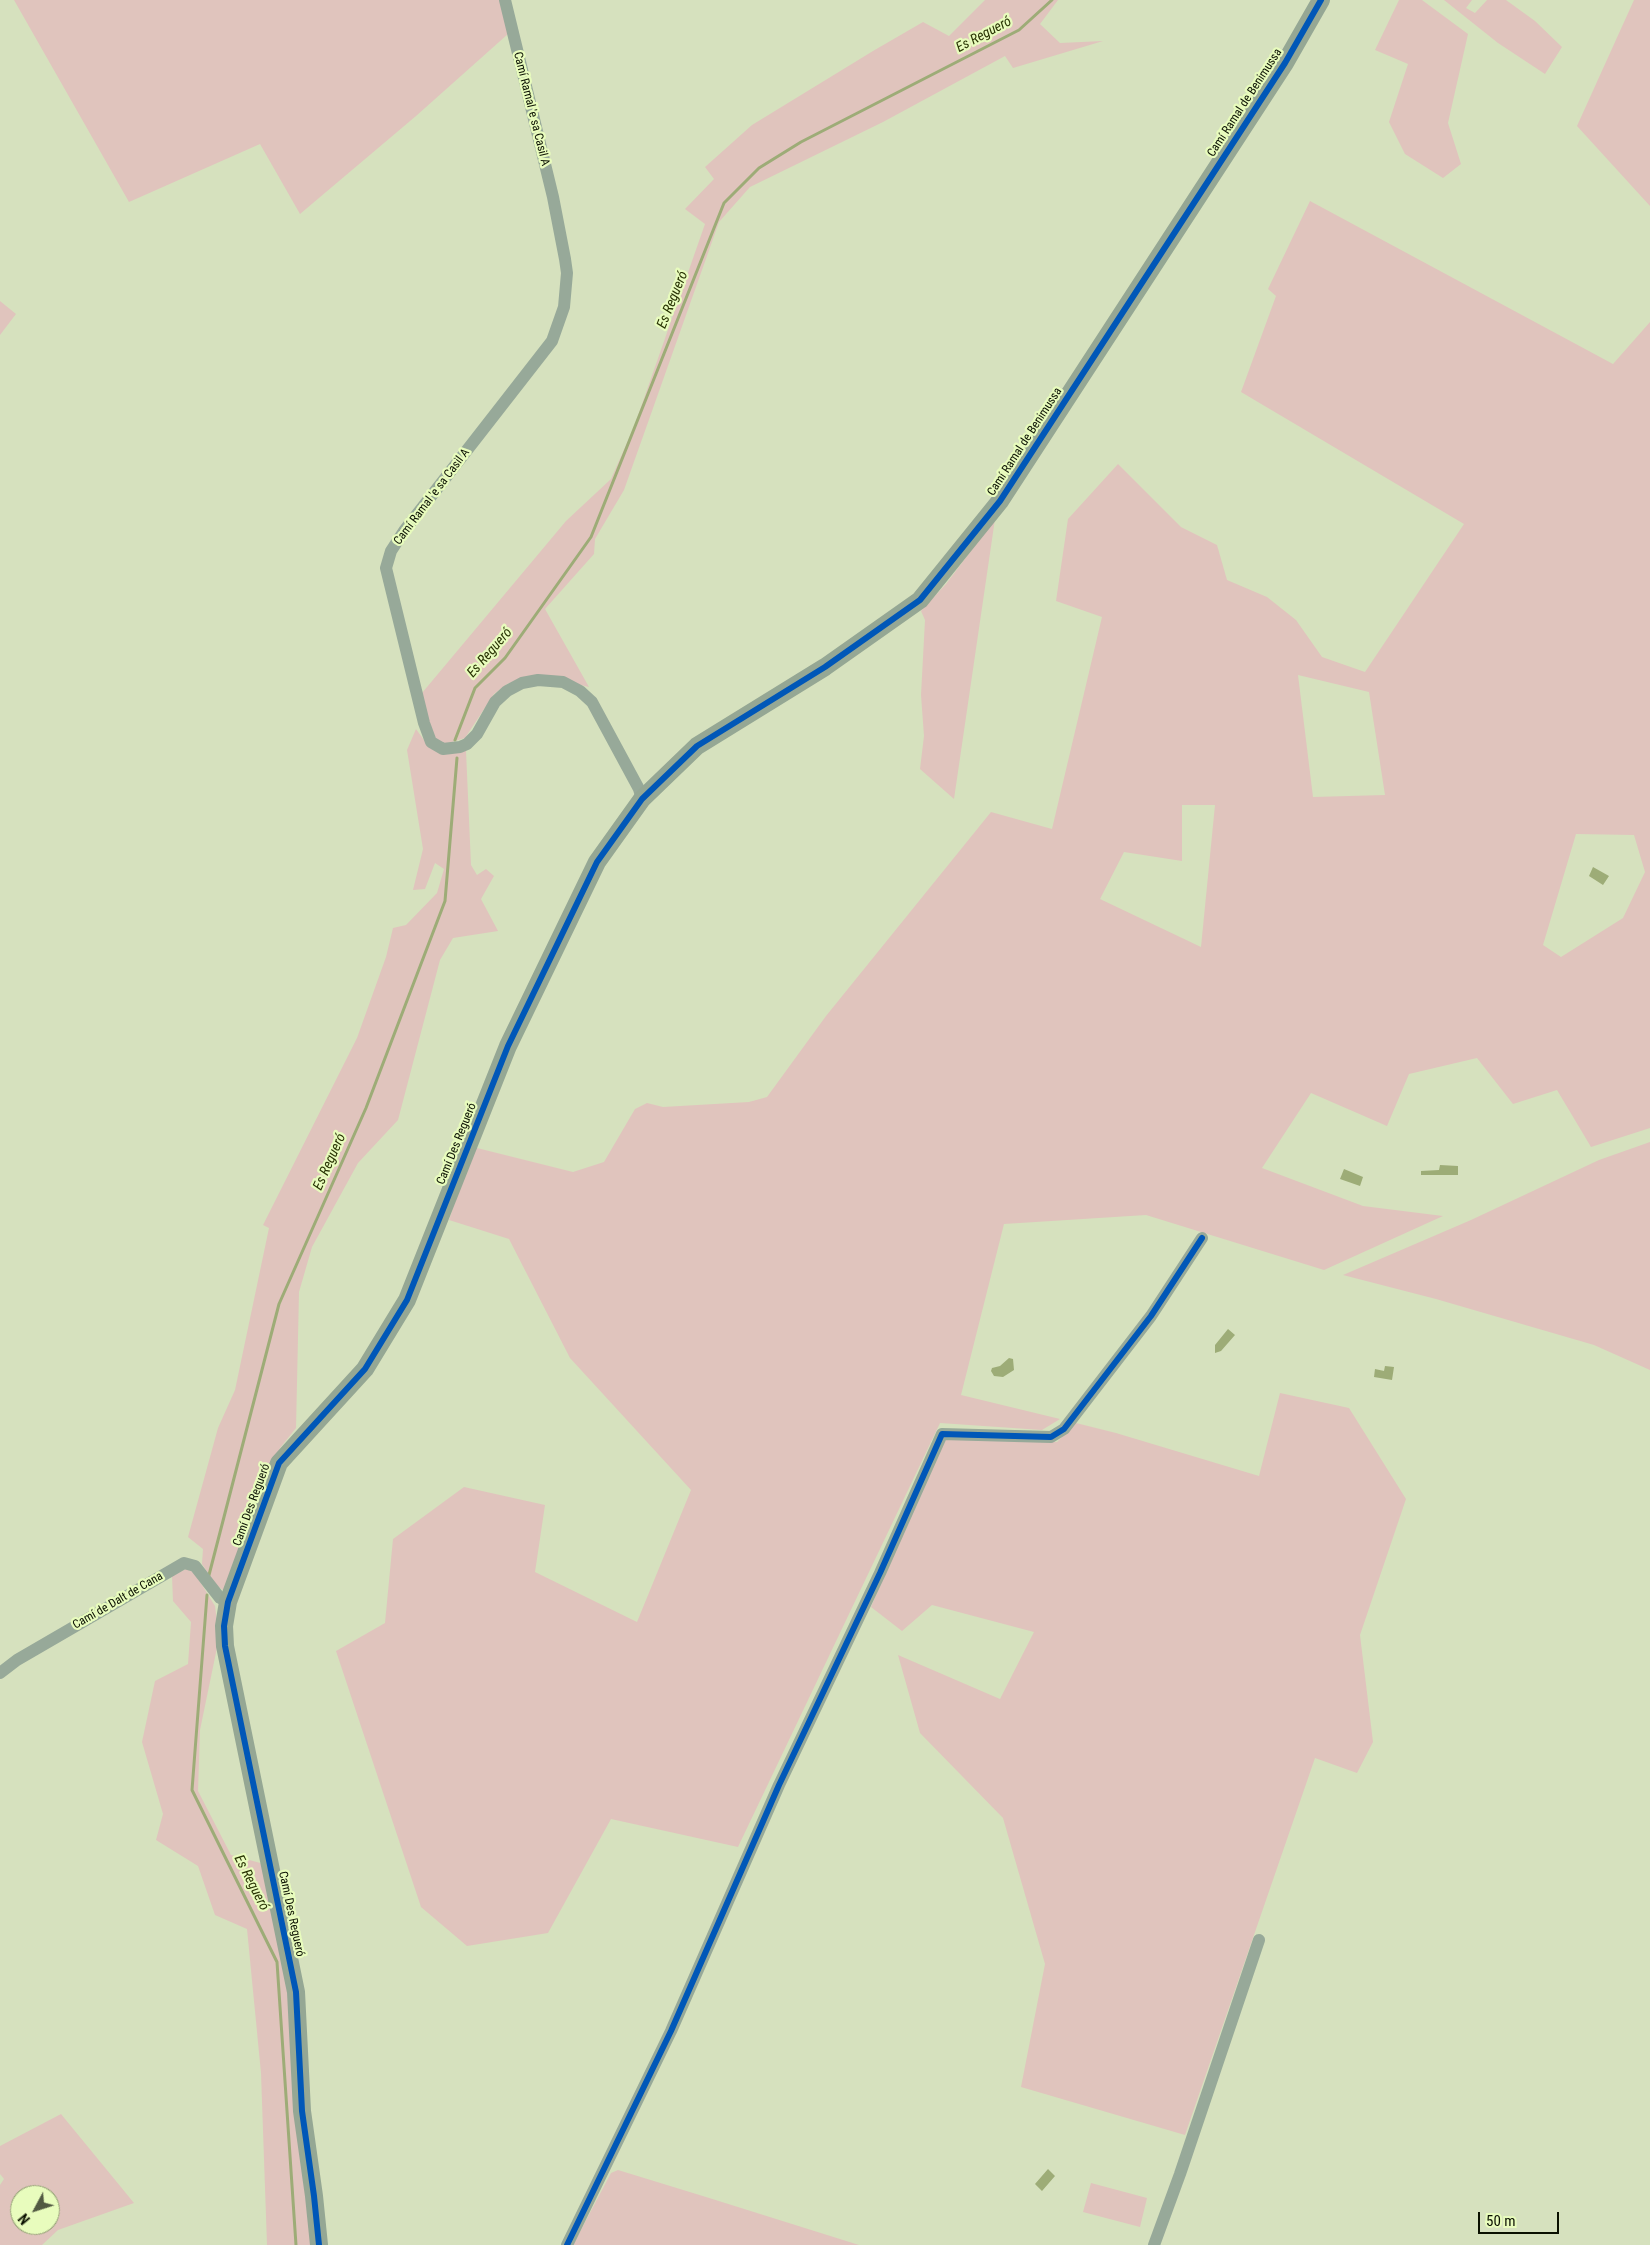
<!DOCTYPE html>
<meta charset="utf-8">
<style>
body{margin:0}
#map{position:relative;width:1650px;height:2245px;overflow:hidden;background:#d6e1be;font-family:"Roboto Condensed",sans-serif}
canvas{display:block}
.north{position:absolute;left:10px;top:2185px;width:50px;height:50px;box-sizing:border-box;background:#e8fcbd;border:1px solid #8f9e71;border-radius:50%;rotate:230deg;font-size:14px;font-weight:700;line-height:20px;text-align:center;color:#0a1000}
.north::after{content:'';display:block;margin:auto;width:18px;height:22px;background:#515942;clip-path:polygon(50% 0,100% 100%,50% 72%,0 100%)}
.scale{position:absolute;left:1478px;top:2212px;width:81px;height:22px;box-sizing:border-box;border:2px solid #0a1000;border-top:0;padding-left:6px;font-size:15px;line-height:18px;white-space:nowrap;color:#0a1000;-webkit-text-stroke:4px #e8fcbd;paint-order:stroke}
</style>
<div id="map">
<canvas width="1650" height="2245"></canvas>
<div class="north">N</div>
<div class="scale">50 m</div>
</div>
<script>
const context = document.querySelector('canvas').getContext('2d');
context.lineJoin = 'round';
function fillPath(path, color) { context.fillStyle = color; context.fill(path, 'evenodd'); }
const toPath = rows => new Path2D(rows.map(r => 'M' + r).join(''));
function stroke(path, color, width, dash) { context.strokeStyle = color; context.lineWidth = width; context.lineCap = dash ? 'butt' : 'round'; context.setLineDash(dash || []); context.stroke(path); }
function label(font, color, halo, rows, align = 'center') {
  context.font = font + ' "Roboto Condensed",sans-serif'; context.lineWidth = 4.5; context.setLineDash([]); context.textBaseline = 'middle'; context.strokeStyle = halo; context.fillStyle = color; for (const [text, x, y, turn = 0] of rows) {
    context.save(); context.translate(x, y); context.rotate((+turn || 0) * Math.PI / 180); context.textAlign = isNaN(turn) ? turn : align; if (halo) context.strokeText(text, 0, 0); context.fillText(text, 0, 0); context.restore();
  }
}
const green = toPath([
 [14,0,500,0,508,34,416,116,300,214,260,144,129,202],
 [985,0,1058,0,1040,24,1060,43,1103,41,1013,68,1005,56,883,122,750,187,719,222,624,490,595,539,594,554,545,609,589,687,544,676,527,677,507,684,494,694,465,738,445,744,436,740,427,723,422,693,566,521,611,479,634,427,705,224,685,209,714,179,705,167,752,125,873,51,923,22,949,36],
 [1399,0,1422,0,1468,34,1448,123,1461,164,1443,178,1405,154,1389,122,1408,64,1375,50],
 [1444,0,1472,0,1466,8,1475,13,1487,0,1506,0,1535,21,1562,47,1545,74,1498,43],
 [1634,0,1650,0,1650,206,1577,126],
 [1310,201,1613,364,1650,322,1650,1128,1591,1147,1557,1090,1513,1104,1477,1058,1409,1074,1387,1126,1311,1093,1262,1168,1363,1206,1443,1216,1324,1270,1146,1215,1004,1224,961,1395,1060,1419,1042,1430,940,1423,738,1847,611,1819,548,1933,467,1946,421,1907,336,1651,385,1623,393,1539,464,1487,545,1505,535,1572,637,1622,691,1490,570,1358,509,1239,449,1220,473,1147,573,1172,604,1162,635,1109,647,1103,663,1107,749,1102,767,1097,826,1016,991,812,1052,829,1102,617,1056,601,1068,519,1118,464,1181,527,1217,545,1227,580,1267,597,1296,620,1322,657,1365,672,1464,524,1241,392,1276,296,1268,289],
 [1298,675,1369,692,1385,795,1313,797],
 [1182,805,1215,805,1201,947,1100,899,1124,852,1182,861],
 [1576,834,1634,835,1645,872,1623,918,1561,957,1543,945],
 [0,301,16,314,0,335],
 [995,519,954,799,920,769,924,736,921,695,925,620,921,611,946,584],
 [416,729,429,747,466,751,471,865,477,875,486,869,494,876,481,899,498,931,453,938,440,960,398,1120,358,1163,312,1247,299,1292,296,1428,280,1448,224,1591,215,1584,202,1564,203,1549,188,1537,218,1428,235,1390,269,1228,263,1225,357,1038,386,957,393,928,406,925,437,893,444,869,435,863,425,889,413,890,423,849,407,750],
 [1650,1142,1650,1370,1594,1345,1436,1299,1343,1275,1471,1220,1599,1160],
 [1280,1393,1349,1408,1406,1499,1360,1635,1373,1742,1357,1773,1315,1758,1185,2135,1021,2087,1045,1964,1003,1818,920,1733,898,1655,1000,1699,1034,1632,932,1605,902,1631,871,1607,938,1446,952,1436,1057,1442,1076,1423,1116,1433,1259,1476],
 [186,1569,194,1572,215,1606,219,1638,200,1730,198,1791,231,1855,264,1864,288,1970,313,2245,267,2245,261,2073,247,1929,215,1915,198,1866,156,1840,163,1814,142,1742,155,1681,188,1664,191,1622,173,1601,172,1576],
 [61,2114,134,2203,58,2230,42,2245,0,2245,0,2185,4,2179,0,2174,0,2146],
 [20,2195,50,2195,50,2225,20,2225],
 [618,2170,706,2197,859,2245,573,2245,611,2173],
 [1091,2183,1147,2198,1140,2227,1083,2212]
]);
const water = toPath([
 [1593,867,1609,876,1603,885,1589,876],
 [1440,1165,1458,1166,1458,1175,1421,1175,1421,1171,1439,1170],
 [1344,1169,1363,1177,1360,1186,1340,1179],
 [1228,1329,1235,1335,1221,1351,1215,1353,1215,1345],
 [1009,1358,1013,1359,1014,1370,1003,1377,994,1376,991,1371,992,1368,1000,1366],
 [1385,1366,1394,1367,1392,1380,1374,1377,1375,1369,1384,1371],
 [1048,2169,1055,2176,1042,2191,1035,2184]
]);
const stream = toPath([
 [455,740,475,688,505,658,591,537,724,203,759,168,801,142,1019,30,1052,0],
 [209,1575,279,1304,366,1108,445,901,457,758],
 [207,1595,192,1790,277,1962,296,2245]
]);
const street = toPath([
 [505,0,553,197,565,259,567,273,564,307,552,341,404,531,391,551,386,568,424,723,431,742,443,749,460,747,467,744,477,734,495,702,507,691,522,683,538,680,563,682,580,691,592,702,639,789,642,799],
 [0,1673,17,1660,184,1563,195,1566,220,1598,228,1602],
 [567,2245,671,2031,779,1785,880,1573,942,1434,1051,1437,1064,1429,1151,1316,1202,1238],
 [1154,2245,1180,2174,1259,1940]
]);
const secondary = toPath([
 [319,2245,314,2196,302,2111,296,1992,225,1646,224,1626,228,1602,279,1463,365,1369,407,1300,508,1046,597,862,642,799,697,746,825,667,920,600,1000,501,1285,63,1321,0]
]);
const cycleway = toPath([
 [319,2245,314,2196,302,2111,296,1992,225,1646,224,1626,228,1602,279,1463,365,1369,407,1300,508,1046,597,862,642,799,697,746,825,667,920,600,1000,501,1285,63,1321,0],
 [567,2245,671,2031,779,1785,880,1573,942,1434,1051,1437,1064,1429,1151,1316,1202,1238]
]);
const streetNames = [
 ["Camí Ramal de Benimussa",1245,103,-57],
 ["Camí Ramal 'e sa Casil A",531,109,76],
 ["Camí Ramal de Benimussa",1025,442,-57],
 ["Camí Ramal 'e sa Casil A",432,497,-53],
 ["Camí Des Regueró",457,1144,-68],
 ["Camí Des Regueró",252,1505,-70],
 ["Camí de Dalt de Cana",118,1601,-30],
 ["Camí Des Regueró",291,1914,78]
];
const waterNames = [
 ["Es Regueró",984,35,-28],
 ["Es Regueró",673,300,-68],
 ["Es Regueró",490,653,-49],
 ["Es Regueró",330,1162,-66],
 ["Es Regueró",251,1883,63]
];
fillPath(green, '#e0c4bd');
fillPath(water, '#9dac77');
stroke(stream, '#9dac77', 3);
stroke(street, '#97a999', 12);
stroke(secondary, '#95a794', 18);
stroke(cycleway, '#0057b8', 6);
label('12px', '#0a1000', '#e8fcbd', streetNames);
label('italic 14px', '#293404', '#e8fcbd', waterNames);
</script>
